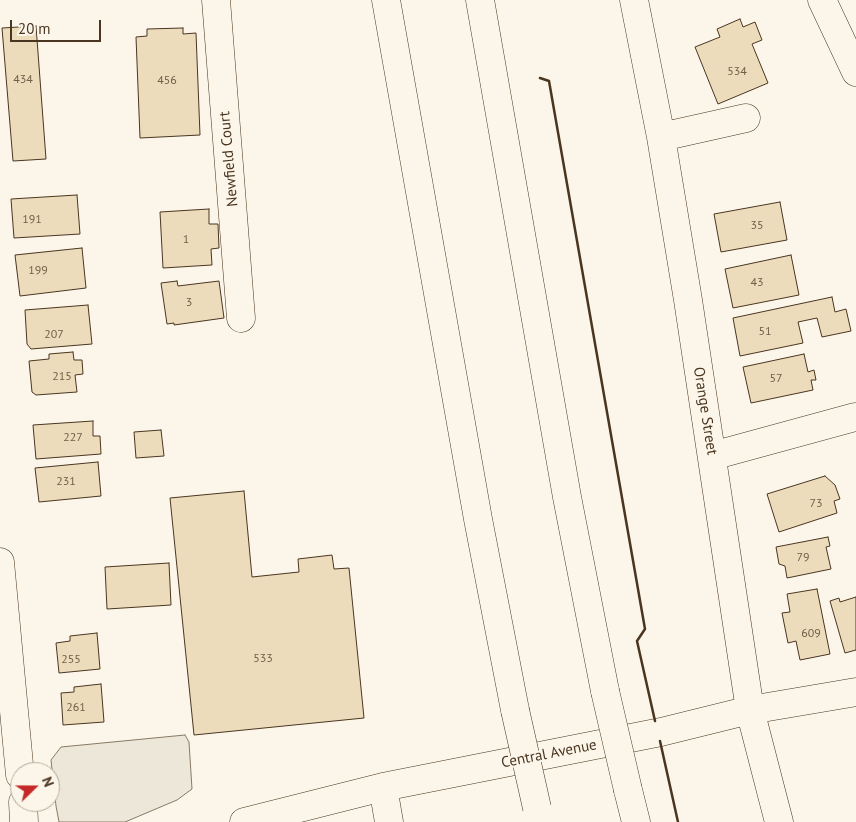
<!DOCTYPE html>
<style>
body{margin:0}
#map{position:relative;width:856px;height:822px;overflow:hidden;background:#fbf6e9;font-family:"PT Sans",sans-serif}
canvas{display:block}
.north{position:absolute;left:10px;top:762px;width:50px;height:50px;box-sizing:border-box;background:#fbf6e9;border:1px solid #b4a999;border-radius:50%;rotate:68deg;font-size:14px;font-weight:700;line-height:20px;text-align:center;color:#4a3520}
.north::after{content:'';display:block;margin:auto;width:18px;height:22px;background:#c62828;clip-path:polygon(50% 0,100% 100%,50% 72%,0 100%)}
.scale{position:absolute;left:10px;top:20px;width:91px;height:22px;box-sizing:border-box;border:2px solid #4a3520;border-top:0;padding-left:6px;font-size:15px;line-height:18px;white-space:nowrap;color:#4a3520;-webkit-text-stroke:4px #fbf6e9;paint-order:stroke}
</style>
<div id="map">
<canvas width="856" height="822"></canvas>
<div class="north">N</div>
<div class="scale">20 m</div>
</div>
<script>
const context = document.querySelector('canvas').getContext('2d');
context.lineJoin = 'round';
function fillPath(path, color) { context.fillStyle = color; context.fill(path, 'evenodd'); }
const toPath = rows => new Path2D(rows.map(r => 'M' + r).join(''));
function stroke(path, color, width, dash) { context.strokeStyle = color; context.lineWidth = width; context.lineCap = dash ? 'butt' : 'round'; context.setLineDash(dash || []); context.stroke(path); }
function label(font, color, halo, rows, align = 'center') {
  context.font = font + ' "PT Sans",sans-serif'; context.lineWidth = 4; context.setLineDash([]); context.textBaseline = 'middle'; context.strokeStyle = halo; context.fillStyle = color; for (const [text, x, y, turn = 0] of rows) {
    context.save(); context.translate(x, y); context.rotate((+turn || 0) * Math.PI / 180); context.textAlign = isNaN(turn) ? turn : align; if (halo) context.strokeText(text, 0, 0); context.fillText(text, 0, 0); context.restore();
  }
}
const parking = toPath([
 [185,735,189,742,192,789,177,800,125,822,59,822,56,806,51,760,61,747,185,735]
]);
const building = toPath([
 [740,19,743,27,755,22,762,40,752,44,768,83,718,104,695,47,720,37,717,29,740,19],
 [36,26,46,159,13,161,2,28,36,26],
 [183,28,183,34,196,33,200,135,140,138,136,37,147,36,147,29,183,28],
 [77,195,80,234,14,238,11,199,77,195],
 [780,202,787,240,721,252,714,214,780,202],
 [209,209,209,224,218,224,219,248,211,249,212,265,163,268,160,212,209,209],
 [82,248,86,288,20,296,15,255,82,248],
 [791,255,799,295,733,308,725,269,791,255],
 [177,281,178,286,219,281,224,318,174,325,174,323,167,324,161,283,177,281],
 [832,297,835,312,846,309,851,331,822,337,817,318,798,322,803,343,740,356,733,318,832,297],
 [88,305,92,344,31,349,27,344,25,310,88,305],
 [73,352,74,360,82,360,83,374,75,375,77,392,36,395,32,392,29,361,49,359,49,354,73,352],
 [804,354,808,372,814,370,816,380,811,380,813,390,751,403,743,367,804,354],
 [93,421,93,436,100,436,101,454,36,459,33,425,93,421],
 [161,430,164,456,136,458,134,432,161,430],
 [98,462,101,496,39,502,35,468,98,462],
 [825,476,835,485,840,499,834,501,837,513,779,532,767,494,825,476],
 [244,491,252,577,299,572,298,559,332,555,334,569,349,568,364,718,194,735,170,498,244,491],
 [828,537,830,546,826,547,831,569,787,578,785,566,779,564,776,547,828,537],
 [169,563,171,605,107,609,105,567,169,563],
 [817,589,830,654,800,660,796,641,788,643,782,613,790,612,787,594,817,589],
 [856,597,856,650,845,653,830,601,839,598,840,602,856,597],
 [97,633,100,669,59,673,56,643,70,641,70,636,97,633],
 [101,684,104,722,63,725,61,693,74,692,74,687,101,684]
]);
const minor = toPath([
 [216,0,241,318],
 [634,0,661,137,688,300,750,710,779,822],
 [822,0,856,72],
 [661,137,746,118],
 [712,456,855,417],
 [0,562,20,775],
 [383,787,389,822],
 [23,802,24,822],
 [244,822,383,787,661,732,750,710,856,692]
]);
const highway = toPath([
 [386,0,478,519,515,710],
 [480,0,567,497,605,691],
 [628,790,636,822]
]);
const highwayBridge = toPath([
 [605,691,628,790],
 [515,710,537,808]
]);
const wall = toPath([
 [540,78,549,81,645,629,637,641,655,721],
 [660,741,678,822]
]);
const numberNames = [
 ["534",737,72],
 ["434",23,80],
 ["456",167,81],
 ["191",32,220],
 ["35",757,226],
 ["1",186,240],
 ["199",38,271],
 ["43",757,283],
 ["3",189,303],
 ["51",765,332],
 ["207",54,335],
 ["215",62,377],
 ["57",776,379],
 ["227",73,438],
 ["231",66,482],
 ["73",816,504],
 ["79",803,558],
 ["609",811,634],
 ["533",263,659],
 ["255",71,660],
 ["261",76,708]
];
const streetNames = [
 ["Newfield Court",229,159,-95],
 ["Orange Street",705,411,81],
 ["Central Avenue",549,754,-11]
];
fillPath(parking, '#ede7d9');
stroke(parking, '#887966', 1);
fillPath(building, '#ecdcbc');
stroke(building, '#4a3520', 1);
stroke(minor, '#4a3520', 29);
stroke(highway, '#4a3520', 29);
stroke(minor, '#fbf6e9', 28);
stroke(highway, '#fbf6e9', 28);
stroke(highwayBridge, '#4a3520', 29, []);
stroke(highwayBridge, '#fbf6e9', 28);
stroke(wall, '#4a3520', 2.5);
label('12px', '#725f47', null, numberNames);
label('15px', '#4a3520', '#fbf6e9', streetNames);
</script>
